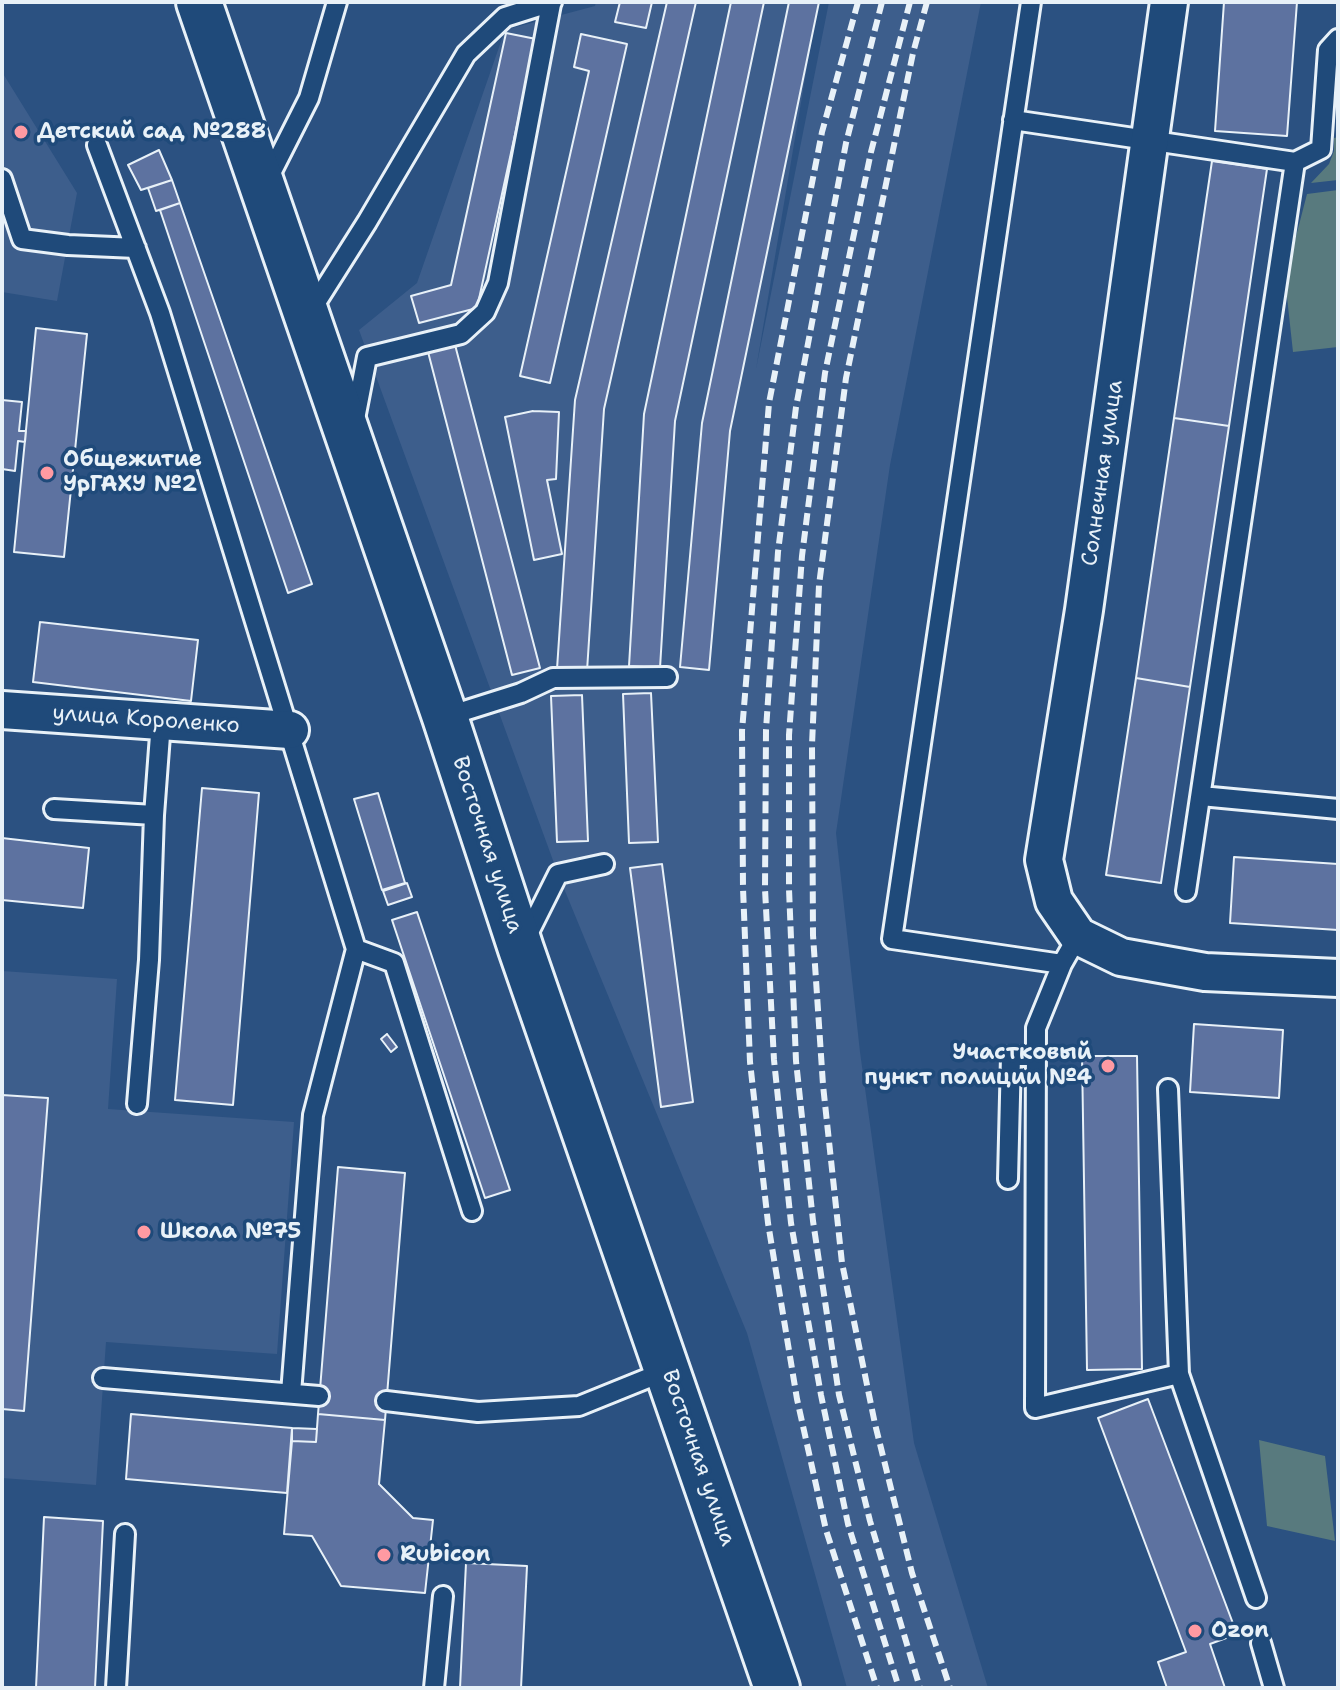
<!DOCTYPE html>
<meta charset="utf-8">
<style>
body{margin:0}
#map{position:relative;width:1340px;height:1690px;overflow:hidden;background:#2b5181;font-family:"Shantell Sans",sans-serif}
canvas{display:block}
.frame{position:absolute;inset:0;border:4px solid #e8f1f8;pointer-events:none}
</style>
<div id="map">
<canvas width="1340" height="1690"></canvas>
<div class="frame"></div>
</div>
<script>
const context = document.querySelector('canvas').getContext('2d');
context.lineJoin = 'round';
function fillPath(path, color) { context.fillStyle = color; context.fill(path, 'evenodd'); }
const toPath = rows => new Path2D(rows.map(r => 'M' + r).join(''));
function stroke(path, color, width, dash) { context.strokeStyle = color; context.lineWidth = width; context.lineCap = dash ? 'butt' : 'round'; context.setLineDash(dash || []); context.stroke(path); }
function label(font, color, halo, rows, align = 'center') {
  context.font = font + ' "Shantell Sans",sans-serif'; context.lineWidth = 7; context.setLineDash([]); context.textBaseline = 'middle'; context.strokeStyle = halo; context.fillStyle = color; for (const [text, x, y, turn = 0] of rows) {
    context.save(); context.translate(x, y); context.rotate((+turn || 0) * Math.PI / 180); context.textAlign = isNaN(turn) ? turn : align; if (halo) context.strokeText(text, 0, 0); context.fillText(text, 0, 0); context.restore();
  }
}
const built = toPath([
 [596,2,818,2,756,369,829,2,981,2,890,465,836,833,860,1052,914,1443,988,1688,847,1688,747,1333,558,874,359,330,417,283,505,30,595,6],
 [2,72,77,193,57,301,2,292],
 [2,971,117,979,108,1109,294,1122,277,1354,106,1342,96,1485,2,1478]
]);
const green = toPath([
 [1338,137,1338,180,1311,183,1329,164,1334,151,1334,138],
 [1338,190,1338,347,1293,352,1285,279,1307,194],
 [1259,1440,1325,1456,1335,1541,1267,1526]
]);
const building = toPath([
 [620,2,652,2,646,28,615,22,620,2],
 [667,2,696,2,604,409,587,671,557,669,575,400,667,2],
 [731,2,764,2,675,421,660,668,629,666,644,414,731,2],
 [789,2,819,2,730,431,709,670,680,667,702,423,789,2],
 [1224,2,1297,2,1287,136,1215,131,1224,2],
 [506,33,536,39,477,308,419,323,411,296,451,285,506,33],
 [581,34,627,44,550,383,520,376,589,71,574,67,581,34],
 [159,150,172,180,141,190,128,165,159,150],
 [1212,161,1267,169,1229,426,1174,418,1212,161],
 [172,180,180,203,156,211,148,188,172,180],
 [180,203,312,584,288,593,160,210,180,203],
 [36,328,87,334,64,557,14,552,36,328],
 [454,341,540,668,512,675,427,348,454,341],
 [2,400,22,402,19,431,26,431,25,442,18,441,15,471,2,469,2,400],
 [533,411,559,412,556,479,547,480,562,554,534,560,505,417,533,411],
 [1174,418,1229,426,1190,687,1136,678,1174,418],
 [40,622,198,640,191,701,33,682,40,622],
 [1136,678,1190,687,1161,883,1106,875,1136,678],
 [651,693,658,842,629,843,623,694,651,693],
 [582,695,588,841,557,842,551,696,582,695],
 [202,788,259,793,233,1105,175,1100,202,788],
 [378,793,405,883,382,890,354,799,378,793],
 [2,838,89,848,83,908,2,900,2,838],
 [1234,857,1338,864,1338,930,1230,923,1234,857],
 [662,864,693,1102,661,1107,630,868,662,864],
 [407,883,412,897,388,905,383,891,407,883],
 [417,912,510,1190,485,1198,392,920,417,912],
 [1194,1024,1283,1030,1279,1098,1190,1092,1194,1024],
 [387,1034,397,1047,391,1052,381,1039,387,1034],
 [1082,1056,1137,1056,1142,1369,1087,1370,1082,1056],
 [2,1095,48,1098,24,1411,2,1409,2,1095],
 [338,1167,405,1173,385,1420,318,1414,338,1167],
 [1148,1399,1237,1634,1210,1644,1225,1688,1167,1688,1158,1662,1186,1652,1098,1418,1148,1399],
 [131,1414,292,1428,287,1493,126,1479,131,1414],
 [318,1414,385,1420,379,1484,413,1518,433,1520,425,1593,341,1586,312,1536,284,1534,292,1441,316,1442,318,1414],
 [292,1428,317,1429,316,1442,292,1441,292,1428],
 [44,1517,103,1521,95,1688,36,1688,44,1517],
 [466,1563,527,1566,521,1688,460,1688,466,1563]
]);
const lane = toPath([
 [1031,2,892,939,1062,964],
 [1013,120,1295,162,1186,891],
 [97,145,160,313,356,949,313,1115,291,1393],
 [1295,162,1321,149,1328,50,1338,39],
 [2,179,22,239,68,245,136,248],
 [267,181,309,98,337,2],
 [310,312,367,222,466,54,505,17,552,2],
 [355,419,367,357,461,334,485,312,498,283,551,4],
 [445,717,521,693,553,678,667,677],
 [1201,796,1338,809],
 [54,809,154,815],
 [1078,936,1062,964,1036,1028,1035,1408,1179,1374],
 [525,940,558,874,604,864],
 [356,949,394,963,472,1211],
 [1168,1089,1179,1374,1256,1598],
 [137,1104,149,960,154,815,161,722],
 [1008,1179,1011,1056,1036,1056],
 [103,1378,319,1396],
 [386,1401,478,1412,579,1406,668,1370],
 [1261,1643,1274,1688],
 [116,1688,125,1534],
 [434,1688,443,1596]
]);
const street = toPath([
 [1169,2,1084,610,1044,860,1054,901,1078,936,1121,957,1205,972,1338,978],
 [2,710,290,730]
]);
const primary = toPath([
 [199,2,445,717,521,949,777,1688]
]);
const rail = toPath([
 [858,2,822,132,769,403,742,731,743,888,750,1062,768,1223,797,1399,826,1530,877,1688],
 [882,2,846,143,796,407,778,552,766,730,765,889,774,1060,791,1223,821,1395,848,1524,899,1688],
 [910,2,871,152,825,373,802,556,789,735,789,889,796,1061,813,1221,839,1395,870,1521,920,1688],
 [927,2,913,53,846,378,819,585,812,745,813,935,823,1085,842,1263,875,1424,912,1573,950,1688]
]);
const markers = [
 [21,132,8,"#ff9aa2"],
 [47,473,8,"#ff9aa2"],
 [1108,1066,8,"#ff9aa2"],
 [144,1232,8,"#ff9aa2"],
 [384,1555,8,"#ff9aa2"],
 [1195,1631,8,"#ff9aa2"]
];
const poiNames = [
 ["Детский сад №288",37,132],
 ["Общежитие",63,460],
 ["УрГАХУ №2",63,485],
 ["Участковый",1092,1053,"right"],
 ["пункт полиции №4",1092,1078,"right"],
 ["Школа №75",160,1232],
 ["Rubicon",400,1555],
 ["Ozon",1211,1631]
];
const streetNames = [
 ["Солнечная улица",1103,473,-82],
 ["улица Короленко",146,720,4],
 ["Восточная улица",487,845,72],
 ["Восточная улица",698,1458,71]
];
fillPath(built, '#3d5e8c');
fillPath(green, '#587a7e');
fillPath(building, '#5d72a0');
stroke(building, '#e8f1f8', 2);
stroke(lane, '#e8f1f8', 24);
stroke(street, '#e8f1f8', 42);
stroke(primary, '#e8f1f8', 50);
stroke(lane, '#1f4a7a', 18);
stroke(street, '#1f4a7a', 36);
stroke(primary, '#1f4a7a', 44);
stroke(rail, '#e8f1f8', 6, [12, 6]);
for (const [x, y, r, color] of markers) { const dot = new Path2D(); dot.arc(x, y, r, 0, 2 * Math.PI); context.fillStyle = color; context.fill(dot); stroke(dot, '#1f4a7a', 3); }
label('bold 22px', '#e8f1f8', '#1f4a7a', poiNames, 'left');
label('22px', '#e8f1f8', '#1f4a7a', streetNames);
</script>
